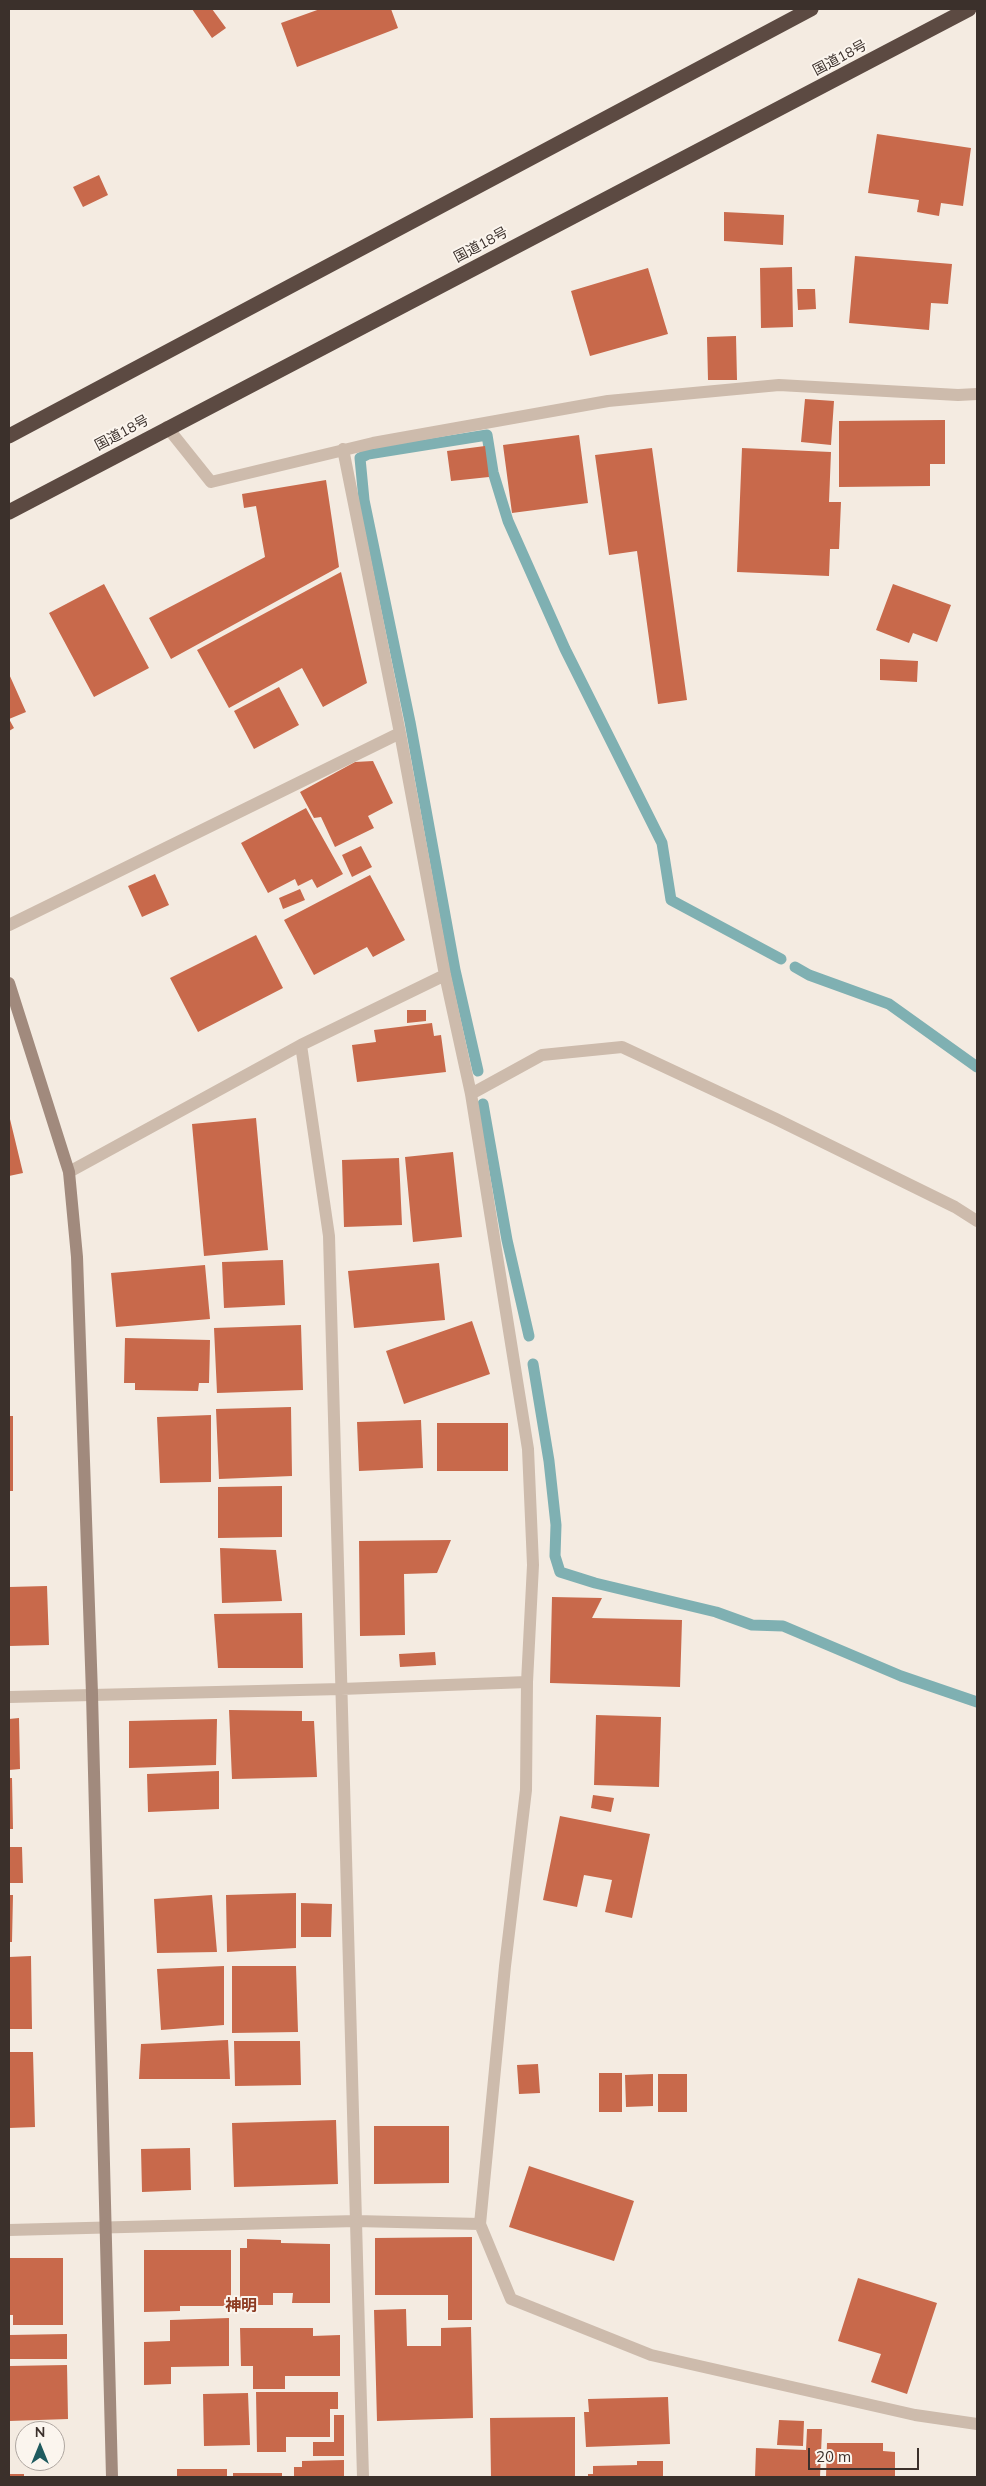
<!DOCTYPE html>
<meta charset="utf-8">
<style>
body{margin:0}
#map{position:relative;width:986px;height:2486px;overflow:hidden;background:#f4ebe1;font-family:Mulish,sans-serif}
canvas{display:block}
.frame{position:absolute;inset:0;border:10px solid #3b302b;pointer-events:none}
.north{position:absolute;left:15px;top:2421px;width:50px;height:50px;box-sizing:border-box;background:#fbf5ee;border:1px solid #aea6a0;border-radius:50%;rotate:0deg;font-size:14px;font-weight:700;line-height:20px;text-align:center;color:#3b302b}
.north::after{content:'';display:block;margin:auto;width:18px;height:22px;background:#1f5a5e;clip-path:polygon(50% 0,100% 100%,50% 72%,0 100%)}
.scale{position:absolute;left:808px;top:2448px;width:111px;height:22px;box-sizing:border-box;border:2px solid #3b302b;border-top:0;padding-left:6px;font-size:15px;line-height:18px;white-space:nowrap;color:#3b302b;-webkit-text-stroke:4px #fbf5ee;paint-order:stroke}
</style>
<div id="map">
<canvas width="986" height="2486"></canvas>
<div class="frame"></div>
<div class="north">N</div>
<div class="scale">20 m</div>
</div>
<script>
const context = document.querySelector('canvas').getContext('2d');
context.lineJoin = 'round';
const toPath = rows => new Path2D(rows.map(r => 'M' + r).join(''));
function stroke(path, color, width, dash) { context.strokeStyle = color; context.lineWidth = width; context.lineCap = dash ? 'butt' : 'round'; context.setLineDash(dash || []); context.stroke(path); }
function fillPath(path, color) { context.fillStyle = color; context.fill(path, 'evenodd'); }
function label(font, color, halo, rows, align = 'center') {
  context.font = font + ' Mulish,"Noto Sans JP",sans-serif'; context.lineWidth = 4; context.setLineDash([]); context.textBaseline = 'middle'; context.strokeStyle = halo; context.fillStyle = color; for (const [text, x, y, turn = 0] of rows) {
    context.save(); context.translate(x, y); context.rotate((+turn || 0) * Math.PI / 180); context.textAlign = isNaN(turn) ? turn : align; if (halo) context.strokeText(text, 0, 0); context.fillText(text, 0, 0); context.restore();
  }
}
const stream = toPath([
 [795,967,809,975,889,1004,977,1067],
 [478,1071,455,970,410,722,364,500,360,458,368,454,487,435,493,472,508,521,565,649,662,843,671,900,781,959],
 [483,1104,507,1240,529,1336],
 [533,1364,549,1461,556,1525,555,1556,560,1572,595,1583,716,1612,752,1625,783,1626,901,1676,977,1702]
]);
const building = toPath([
 [192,9,212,9,226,28,212,38],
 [320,9,391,9,398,28,297,67,281,23],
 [877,134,971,148,963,206,941,203,939,216,917,212,919,200,868,193],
 [99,175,108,195,83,207,73,187],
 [724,212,784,215,783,245,724,241],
 [855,256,952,264,948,304,931,303,929,330,849,323],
 [792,267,793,327,761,328,760,268],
 [648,268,668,334,590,356,571,291],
 [797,289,815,289,816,309,798,310],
 [736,336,737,380,708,380,707,337],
 [805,399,834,401,831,445,801,442],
 [945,420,945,464,930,464,930,486,839,487,839,421],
 [579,435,588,503,512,513,503,445],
 [485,446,489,477,451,481,447,451],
 [652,448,687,700,658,704,637,551,609,555,595,455],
 [742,448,831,452,829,502,841,502,839,549,830,549,829,576,737,572],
 [326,480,339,567,171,659,149,618,265,557,256,506,244,508,242,494],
 [341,572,367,683,323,707,302,668,229,708,197,650],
 [104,584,149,668,94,697,49,613],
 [893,584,951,605,937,642,913,633,909,643,876,630],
 [880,659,918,661,917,682,880,680],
 [9,674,26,712,9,719,14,728,9,731],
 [279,687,299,725,254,749,234,711],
 [373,761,393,803,368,816,374,828,335,847,321,817,314,818,300,792,355,762],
 [306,808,343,874,317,888,312,879,298,886,295,879,268,893,241,843],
 [361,846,372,867,352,877,342,855],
 [155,874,169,905,142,917,128,886],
 [370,875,405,940,373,957,367,947,314,975,284,920],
 [300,889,305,900,283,909,279,898],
 [256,935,283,988,198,1032,170,978],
 [407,1010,426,1010,426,1021,407,1023],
 [432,1023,434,1036,441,1035,446,1072,357,1082,352,1045,376,1042,374,1030],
 [9,1115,23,1173,9,1176],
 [256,1118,268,1250,204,1256,192,1124],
 [453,1152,462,1237,413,1242,405,1157],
 [399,1158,402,1225,344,1227,342,1160],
 [283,1260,285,1305,224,1308,222,1262],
 [439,1263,445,1320,354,1328,348,1271],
 [205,1265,210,1319,116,1327,111,1273],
 [472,1321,490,1374,404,1404,386,1351],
 [301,1325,303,1390,217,1393,214,1328],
 [125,1338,210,1340,209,1383,199,1383,198,1391,135,1390,135,1383,124,1383],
 [291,1407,292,1476,219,1479,216,1409],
 [211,1415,211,1482,160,1483,157,1417],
 [9,1416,13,1416,13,1491,9,1491],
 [421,1420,423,1468,359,1471,357,1422],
 [437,1423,508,1423,508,1471,437,1471],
 [282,1486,282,1537,218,1538,218,1487],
 [451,1540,437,1573,404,1574,405,1635,360,1636,359,1541],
 [220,1548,276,1550,282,1601,222,1603],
 [47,1586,49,1645,9,1646,9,1587],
 [552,1597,602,1598,592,1618,682,1620,680,1687,550,1683],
 [302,1613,303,1668,218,1668,214,1614],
 [435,1652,436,1665,400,1667,399,1654],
 [229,1710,302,1711,302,1721,314,1721,317,1777,232,1779],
 [596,1715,661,1717,659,1787,594,1785],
 [19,1718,20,1769,9,1770,9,1719],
 [217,1719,216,1765,129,1768,129,1721],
 [219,1771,219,1809,148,1812,147,1774],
 [9,1778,12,1778,13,1829,9,1829],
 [593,1795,614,1798,611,1812,591,1808],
 [560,1816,650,1834,632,1918,605,1912,612,1880,584,1875,577,1907,543,1900],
 [9,1847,22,1847,23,1883,9,1883],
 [296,1893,296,1948,227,1952,226,1895],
 [9,1895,13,1895,12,1942,9,1942],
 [212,1895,217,1952,157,1953,154,1899],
 [301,1903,332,1904,331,1937,301,1937],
 [31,1956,32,2029,9,2029,9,1957],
 [224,1966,224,2025,161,2030,157,1969],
 [232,1966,296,1966,298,2032,232,2033],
 [228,2040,230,2079,139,2079,141,2044],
 [234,2041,300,2041,301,2085,235,2086],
 [9,2052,33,2052,35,2127,9,2128],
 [538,2064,540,2093,519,2094,517,2065],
 [599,2073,622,2073,622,2112,599,2112],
 [653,2074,653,2106,626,2107,625,2075],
 [658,2074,687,2074,687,2112,658,2112],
 [336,2120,338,2184,234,2187,232,2123],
 [374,2126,449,2126,449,2183,374,2184],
 [190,2148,191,2190,142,2192,141,2149],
 [529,2166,634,2201,614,2261,509,2227],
 [472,2237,472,2320,448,2320,448,2295,375,2295,375,2238],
 [247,2239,281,2240,281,2243,330,2244,330,2303,292,2303,293,2293,273,2293,273,2305,240,2305,240,2248,247,2248],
 [144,2250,231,2250,231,2306,180,2306,180,2311,144,2312],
 [9,2258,63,2258,63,2325,13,2325,13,2315,9,2315],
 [858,2278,937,2303,907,2394,871,2382,881,2354,838,2341],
 [406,2309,407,2346,441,2346,441,2328,471,2327,473,2418,377,2421,374,2310],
 [229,2318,229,2366,171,2367,171,2384,144,2385,144,2342,170,2341,170,2320],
 [240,2328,313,2328,313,2336,340,2335,340,2376,285,2376,285,2389,253,2389,253,2366,241,2366],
 [67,2334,67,2359,9,2359,9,2335],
 [67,2365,68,2419,9,2421,9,2366],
 [256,2392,338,2392,338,2409,330,2409,330,2437,286,2437,286,2452,257,2452],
 [248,2393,250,2445,204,2446,203,2394],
 [668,2397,670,2444,586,2447,584,2412,589,2412,588,2399],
 [334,2415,344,2415,344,2456,313,2456,313,2442,334,2442],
 [575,2417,575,2477,491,2477,490,2418],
 [779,2420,804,2421,803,2446,777,2445],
 [807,2429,822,2429,820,2477,755,2477,756,2448,806,2450],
 [827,2443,883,2443,883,2451,895,2452,895,2477,826,2477],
 [344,2460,344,2477,294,2477,294,2467,302,2467,302,2461],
 [637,2461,663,2461,663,2477,588,2477,588,2474,593,2474,593,2466,637,2465],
 [177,2469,227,2469,227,2477,177,2477],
 [233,2473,282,2473,282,2477,233,2477],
 [9,2474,24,2474,24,2477,9,2477]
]);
const street = toPath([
 [167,427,211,482,373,443,608,401,779,385,958,395,977,394],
 [343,449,400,733,445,975,471,1094,528,1449,533,1565,527,1682,526,1790,505,1966,480,2224,511,2299,651,2355,915,2415,977,2424],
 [9,925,400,733],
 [301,1045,329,1236,363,2477],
 [471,1094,542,1055,622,1047,776,1119,955,1207,977,1221],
 [69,1172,301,1045,445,975],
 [9,1697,341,1689,527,1682],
 [9,2230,356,2221,480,2224]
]);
const secondary = toPath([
 [9,983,69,1172,77,1257,92,1694,112,2477]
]);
const highway = toPath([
 [9,436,811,9],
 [9,512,969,9]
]);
const streetNames = [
 ["国道18号",840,58,-28],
 ["国道18号",481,245,-28],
 ["国道18号",122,433,-28]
];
const quarterNames = [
 ["神明",241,2306]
];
stroke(stream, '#7fb0b2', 11);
fillPath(building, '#c8694b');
stroke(street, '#cdbbac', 12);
stroke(secondary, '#a18a7d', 12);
stroke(highway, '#5c4a42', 15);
label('14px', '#3b302b', '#fbf5ee', streetNames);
label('bold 16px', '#8c3b22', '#fbf5ee', quarterNames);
</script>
